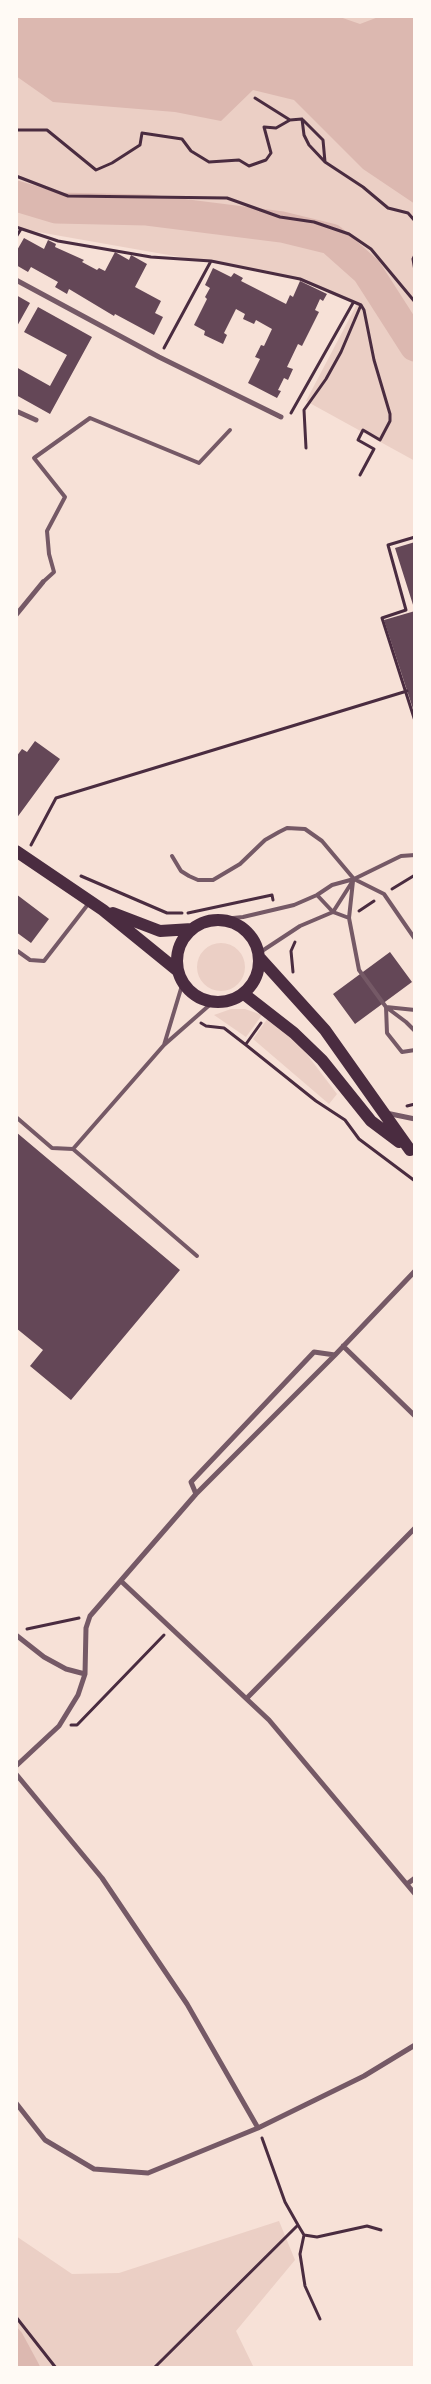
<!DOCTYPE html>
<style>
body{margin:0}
#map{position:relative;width:431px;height:2384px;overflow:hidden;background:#f7e1d7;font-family:"Open Sans",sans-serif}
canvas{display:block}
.frame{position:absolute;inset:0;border:18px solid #fffaf5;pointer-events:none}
</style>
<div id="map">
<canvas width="431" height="2384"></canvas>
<div class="frame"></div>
</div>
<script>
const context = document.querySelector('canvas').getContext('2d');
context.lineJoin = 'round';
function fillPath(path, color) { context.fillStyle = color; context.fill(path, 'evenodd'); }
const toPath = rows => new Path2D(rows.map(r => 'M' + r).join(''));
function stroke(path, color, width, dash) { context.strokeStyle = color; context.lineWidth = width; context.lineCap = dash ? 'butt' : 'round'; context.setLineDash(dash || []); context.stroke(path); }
const green = toPath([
 [16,16,415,16,415,461,306,401,357,304,305,279,21,229,16,226],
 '197 967a24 24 0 1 1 48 0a24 24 0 1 1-48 0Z',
 [231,1009,245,1009,262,1015,246,1037,214,1015],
 [268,1018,293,1036,337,1094,329,1104,253,1039],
 [279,2221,295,2260,236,2331,254,2368,41,2368,16,2326,16,2236,72,2274,119,2273]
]);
const water = toPath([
 [16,16,337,16,360,24,381,16,415,16,415,204,363,169,294,100,253,90,221,121,175,112,53,102,16,76],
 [16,2326,22,2333,41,2368,16,2368]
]);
const river = toPath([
 [16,196,56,208,147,210,282,227,331,239,367,271,415,346]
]);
const building = toPath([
 [24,238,44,249,48,240,56,244,55,247,84,260,82,262,97,270,99,268,105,271,115,252,129,260,131,255,147,264,135,287,161,301,155,313,163,317,154,335,115,314,114,316,69,289,67,294,55,287,58,282,31,267,28,272,16,265,16,252],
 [213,268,231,277,234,273,243,278,241,281,286,304,290,295,293,297,300,281,327,294,323,301,320,299,315,310,319,312,302,346,298,344,287,367,293,369,288,380,284,378,278,390,281,391,277,398,248,383,260,359,255,357,261,345,264,346,272,329,256,320,254,324,243,319,245,314,236,309,224,333,227,335,223,344,204,335,205,331,194,325,207,299,205,297,210,288,205,285],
 [16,295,30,303,16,328],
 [38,307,92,337,50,414,16,395,16,367,50,386,67,355,24,332],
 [415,542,415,608,414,608,395,548],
 [415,611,415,715,384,620],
 [35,741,60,759,16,819,16,757,22,749,27,752],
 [16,894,49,919,31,943,16,932],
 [390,952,412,982,355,1024,333,994],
 [16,1132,180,1270,71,1400,30,1366,43,1350,16,1328]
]);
const path = toPath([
 [255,98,290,120],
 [303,120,323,140,325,162,363,187,388,208,408,213,415,221],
 [16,130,47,130,96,170,112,163,140,145,142,133,182,139,191,151,209,162,239,160,249,166,266,160,271,153,264,127,276,128,290,120,302,119,304,135,309,145,325,162],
 [16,176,68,196,227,198,280,217,314,222,349,234,371,249,415,302],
 [16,227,58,241,151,257,211,261,300,279,361,305,364,310,374,360,390,414,390,421,380,440,363,430,358,440,374,449,360,475],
 [16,237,21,229],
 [415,255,413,259,415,271],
 [164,348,211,261],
 [291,413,353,303],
 [306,448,304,410,326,379,341,352,361,305],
 [415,537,388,545,406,610,382,618,415,721],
 [31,845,56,798,407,691],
 [81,876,167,913,182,913],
 [392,889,415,875],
 [359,911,374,901],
 [188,913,272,895,273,900],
 [293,972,291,951,295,942],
 [201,1023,206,1026,224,1028,246,1045,316,1101,345,1120,359,1139,415,1181],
 [246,1044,261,1023],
 [407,1106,415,1104],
 [27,1629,79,1618],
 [71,1725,77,1725,164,1635],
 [298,2225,304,2235,317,2237,367,2226,381,2230],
 [304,2235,300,2254,305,2286,320,2319],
 [16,2317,56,2368],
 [154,2368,298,2225,285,2202,262,2138]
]);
const service = toPath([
 [43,582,54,572,49,554,47,531,65,497,34,458,90,418,199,463,230,430],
 [172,856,181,871,189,876,198,880,213,880,240,864,265,840,279,832,287,828,305,829,322,841,354,879,384,894,415,939],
 [317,895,333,912,349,918,359,970,386,1007,406,1022,415,1031],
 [349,918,353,881],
 [213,920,243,917,294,905,317,895,332,885,354,879,401,856,415,855],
 [16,950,30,960,44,961,89,903],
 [259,953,300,926,333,912,354,879],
 [415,1010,386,1007,387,1033,402,1052,415,1050],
 [164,1045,183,982],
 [16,1117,52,1148,73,1149,197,1256],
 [73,1149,164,1045,213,1002]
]);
const minor = toPath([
 [16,280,159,357,281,417],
 [16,411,36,420],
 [16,615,43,582],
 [386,1113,415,1119],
 [343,1346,415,1416],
 [196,1494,191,1482,314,1352,335,1355],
 [122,1582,269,1720,415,1894],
 [16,1635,44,1657,66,1669,85,1674],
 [247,1698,415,1528],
 [16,1766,59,1726,78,1695,85,1674,86,1628,90,1616,196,1494,335,1355,415,1271],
 [16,1774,102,1878,187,2004,258,2128],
 [407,1884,415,1878],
 [16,2103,45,2140,94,2169,148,2173,258,2128,364,2076,415,2045]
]);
const trunk = toPath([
 [16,851,103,910,178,971],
 [113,913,160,931,192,929],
 '177 961a41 41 0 1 1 82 0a41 41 0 1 1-82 0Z',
 [259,957,325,1030,410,1150],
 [244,994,294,1033,322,1060,371,1121,399,1142]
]);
fillPath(green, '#ebcfc5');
fillPath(water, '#dcb8b0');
stroke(river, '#dcb8b0', 31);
fillPath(building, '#644757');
stroke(path, '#4a2c40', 3);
stroke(service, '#755966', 4);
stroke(minor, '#755966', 5);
stroke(trunk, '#4a2c40', 12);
</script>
